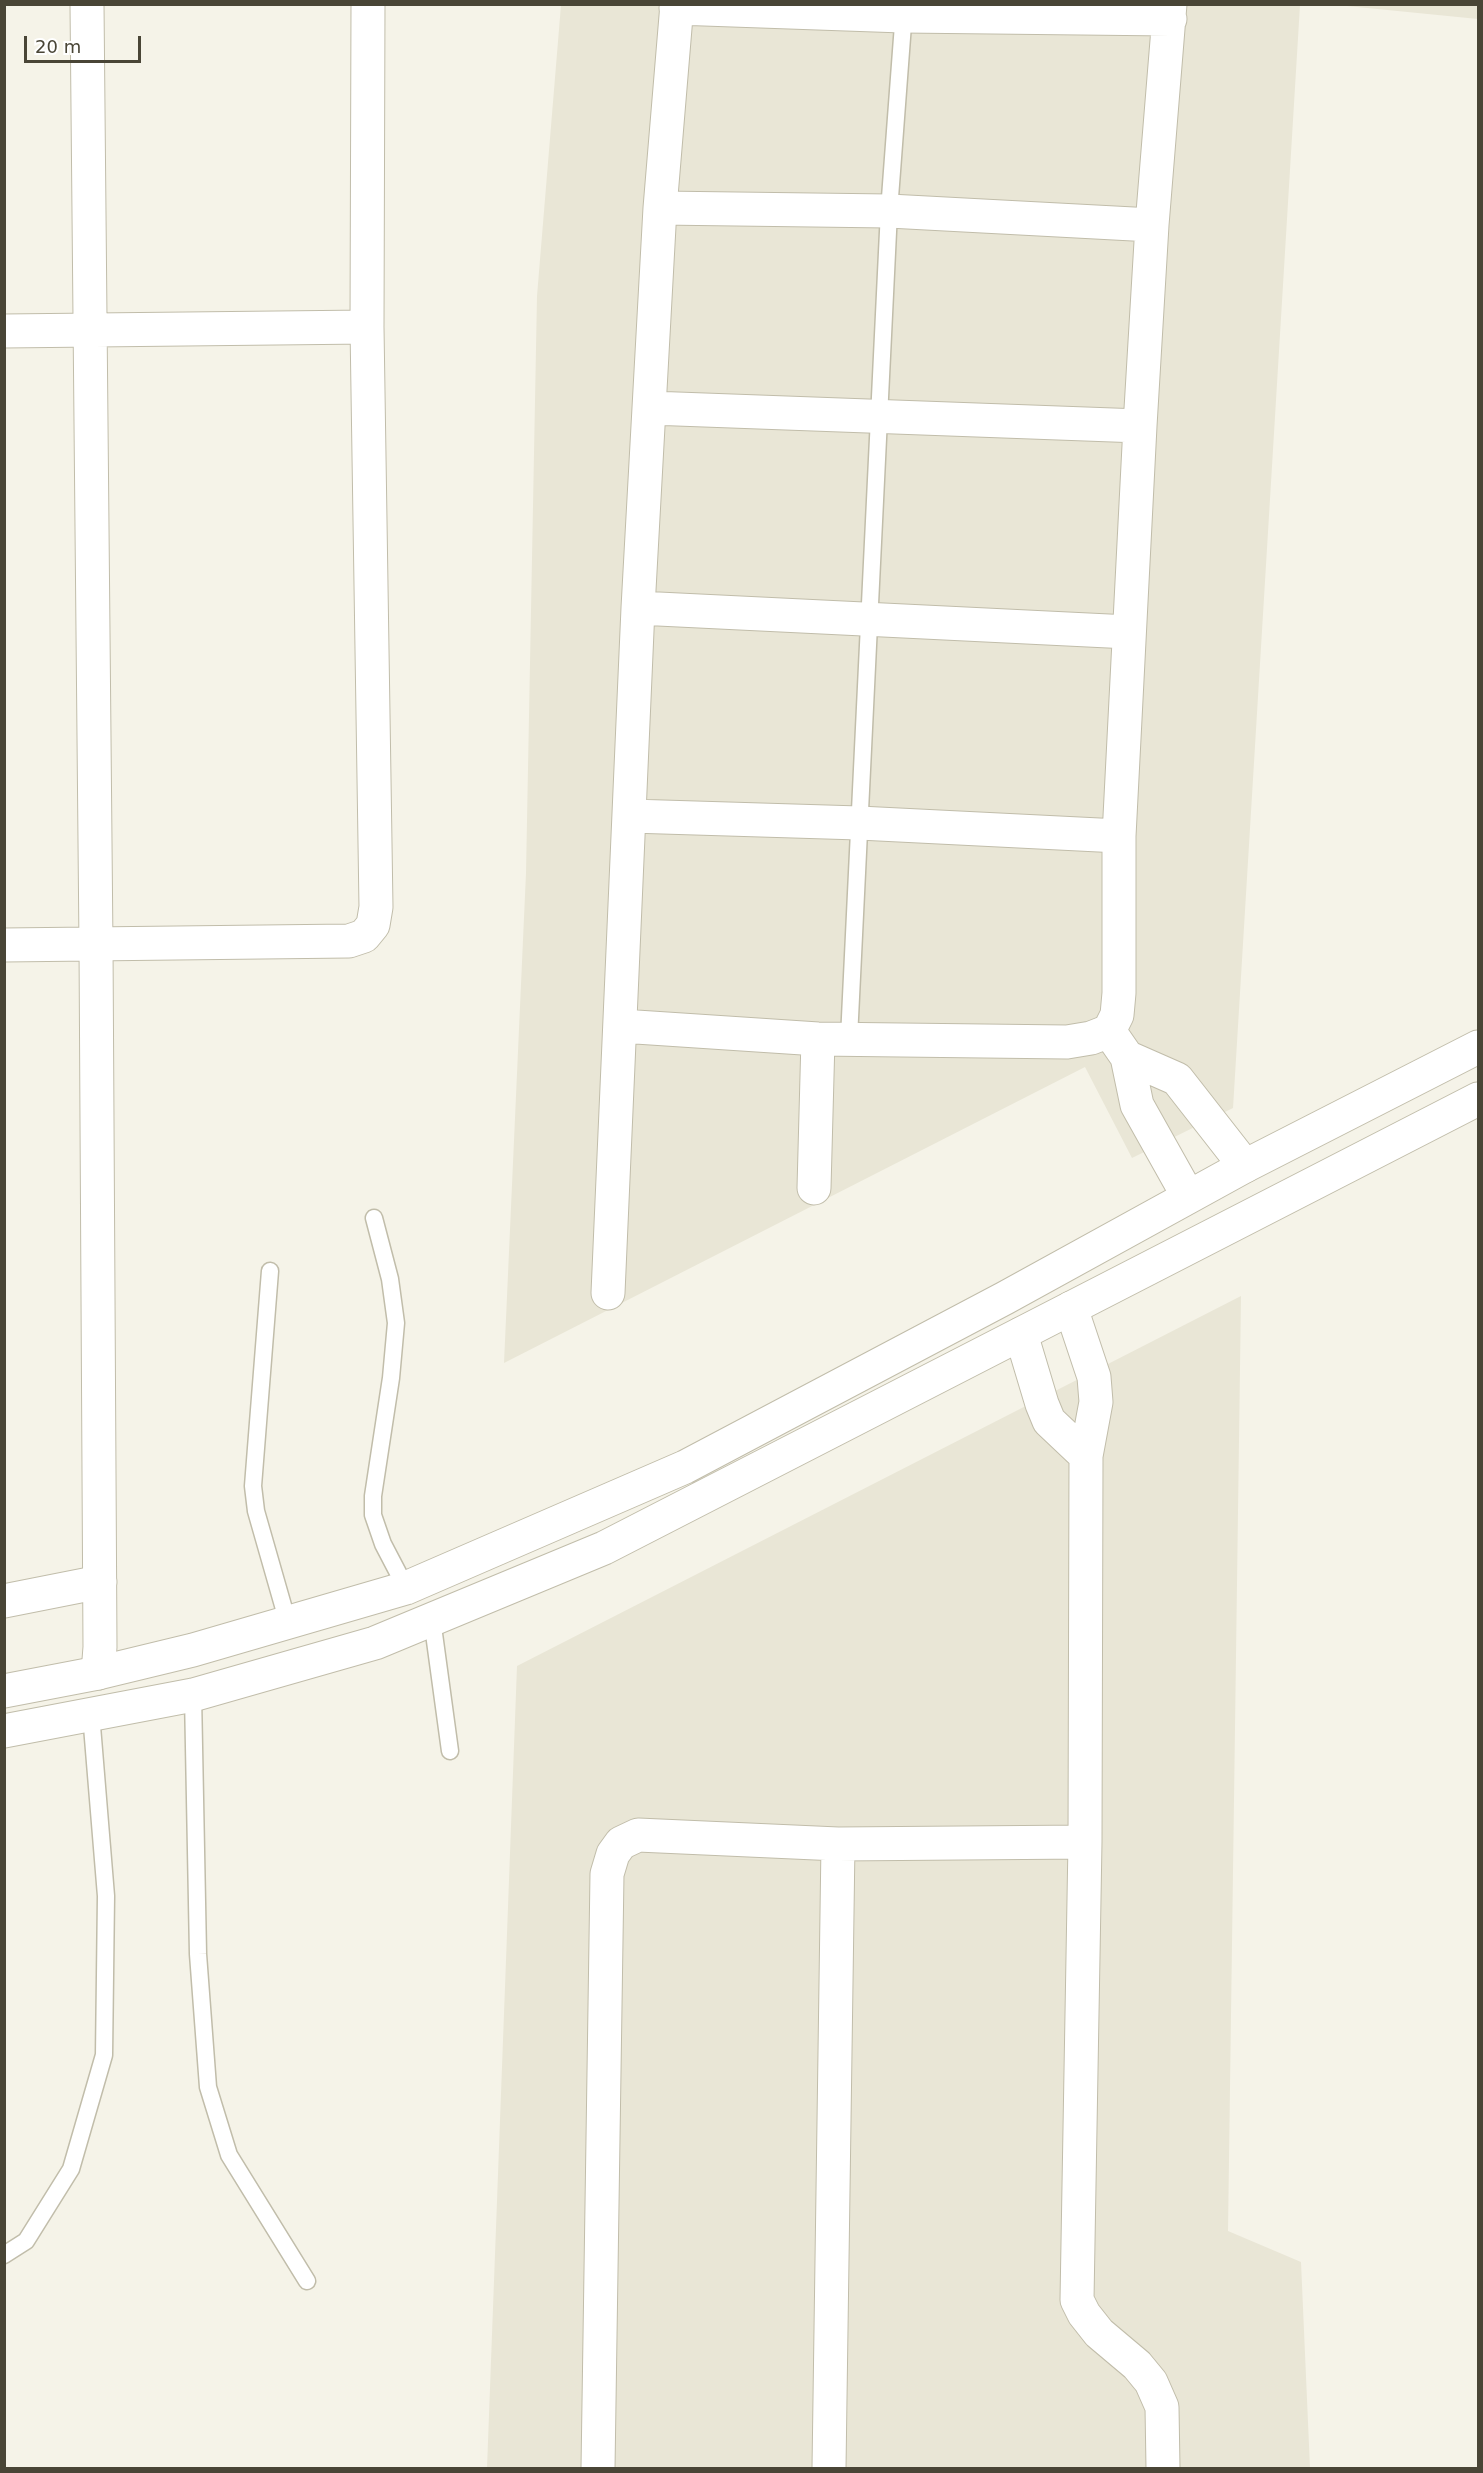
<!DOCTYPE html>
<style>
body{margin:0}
#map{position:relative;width:1483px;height:2473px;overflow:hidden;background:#f5f3e8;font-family:"DejaVu Sans",sans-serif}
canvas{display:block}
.frame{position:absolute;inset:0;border:6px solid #494536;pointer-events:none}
.scale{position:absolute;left:24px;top:36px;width:117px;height:27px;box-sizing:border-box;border:3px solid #494536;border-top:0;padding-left:8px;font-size:18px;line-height:21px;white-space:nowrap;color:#494536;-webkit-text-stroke:4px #fff;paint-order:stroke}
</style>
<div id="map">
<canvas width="1483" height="2473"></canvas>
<div class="frame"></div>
<div class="scale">20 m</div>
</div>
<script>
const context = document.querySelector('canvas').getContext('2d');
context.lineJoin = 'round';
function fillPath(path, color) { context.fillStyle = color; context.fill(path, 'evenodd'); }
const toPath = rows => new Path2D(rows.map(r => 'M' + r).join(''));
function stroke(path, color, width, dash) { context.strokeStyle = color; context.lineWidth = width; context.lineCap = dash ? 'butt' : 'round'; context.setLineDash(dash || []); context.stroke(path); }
const residential = toPath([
 [561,5,1300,5,1233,1108,1132,1158,1085,1067,504,1363,526,873,537,296],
 [1337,5,1478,5,1478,19],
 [1241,1296,1228,2231,1301,2262,1310,2468,487,2468,517,1666]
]);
const service = toPath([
 [849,1038,889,211,904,11],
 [374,1218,390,1279,396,1323,391,1378,373,1496,373,1515,383,1544,406,1588],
 [270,1271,253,1486,256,1511,288,1623],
 [432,1619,450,1751],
 [193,1695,198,1954,208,2087,229,2155,307,2281],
 [4,2255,26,2241,71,2169,104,2055,106,1896,91,1714]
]);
const minor = toPath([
 [87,4,96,945,100,1647,98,1673],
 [676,8,903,16,1170,19],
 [660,208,889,211,1152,225],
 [4,331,367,327],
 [650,408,1140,426],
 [638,608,1129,632],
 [630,816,859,823,1119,836],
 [4,945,349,941,364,936,373,925,376,907,367,327,368,4],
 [621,1026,818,1039,1067,1042,1091,1038,1109,1031,1117,1015,1119,993,1119,836,1140,426,1152,225,1170,4],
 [1109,1031,1127,1057,1137,1105,1188,1196],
 [1127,1057,1177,1079,1245,1166],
 [814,1188,818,1039],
 [608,1293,638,608,660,208,677,4],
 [1071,1308,1094,1377,1096,1402,1086,1456,1085,1842,1077,2300,1084,2314,1099,2333,1137,2365,1151,2382,1162,2407,1163,2468],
 [1021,1334,1042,1404,1049,1421,1086,1456],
 [4,1601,100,1582],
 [598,2468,607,1874,613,1854,621,1843,638,1835,838,1844,1085,1842],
 [829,2468,838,1844]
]);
const tertiary = toPath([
 [4,1691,98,1673,193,1650,406,1588,685,1467,1005,1298,1245,1166,1478,1047],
 [4,1731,193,1695,375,1643,604,1548,1478,1099]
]);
fillPath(residential, '#e9e6d6');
stroke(service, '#c1bdaa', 19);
stroke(minor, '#c1bdaa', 35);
stroke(tertiary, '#c1bdaa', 35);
stroke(service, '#fff', 16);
stroke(minor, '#fff', 33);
stroke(tertiary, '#fff', 33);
</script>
